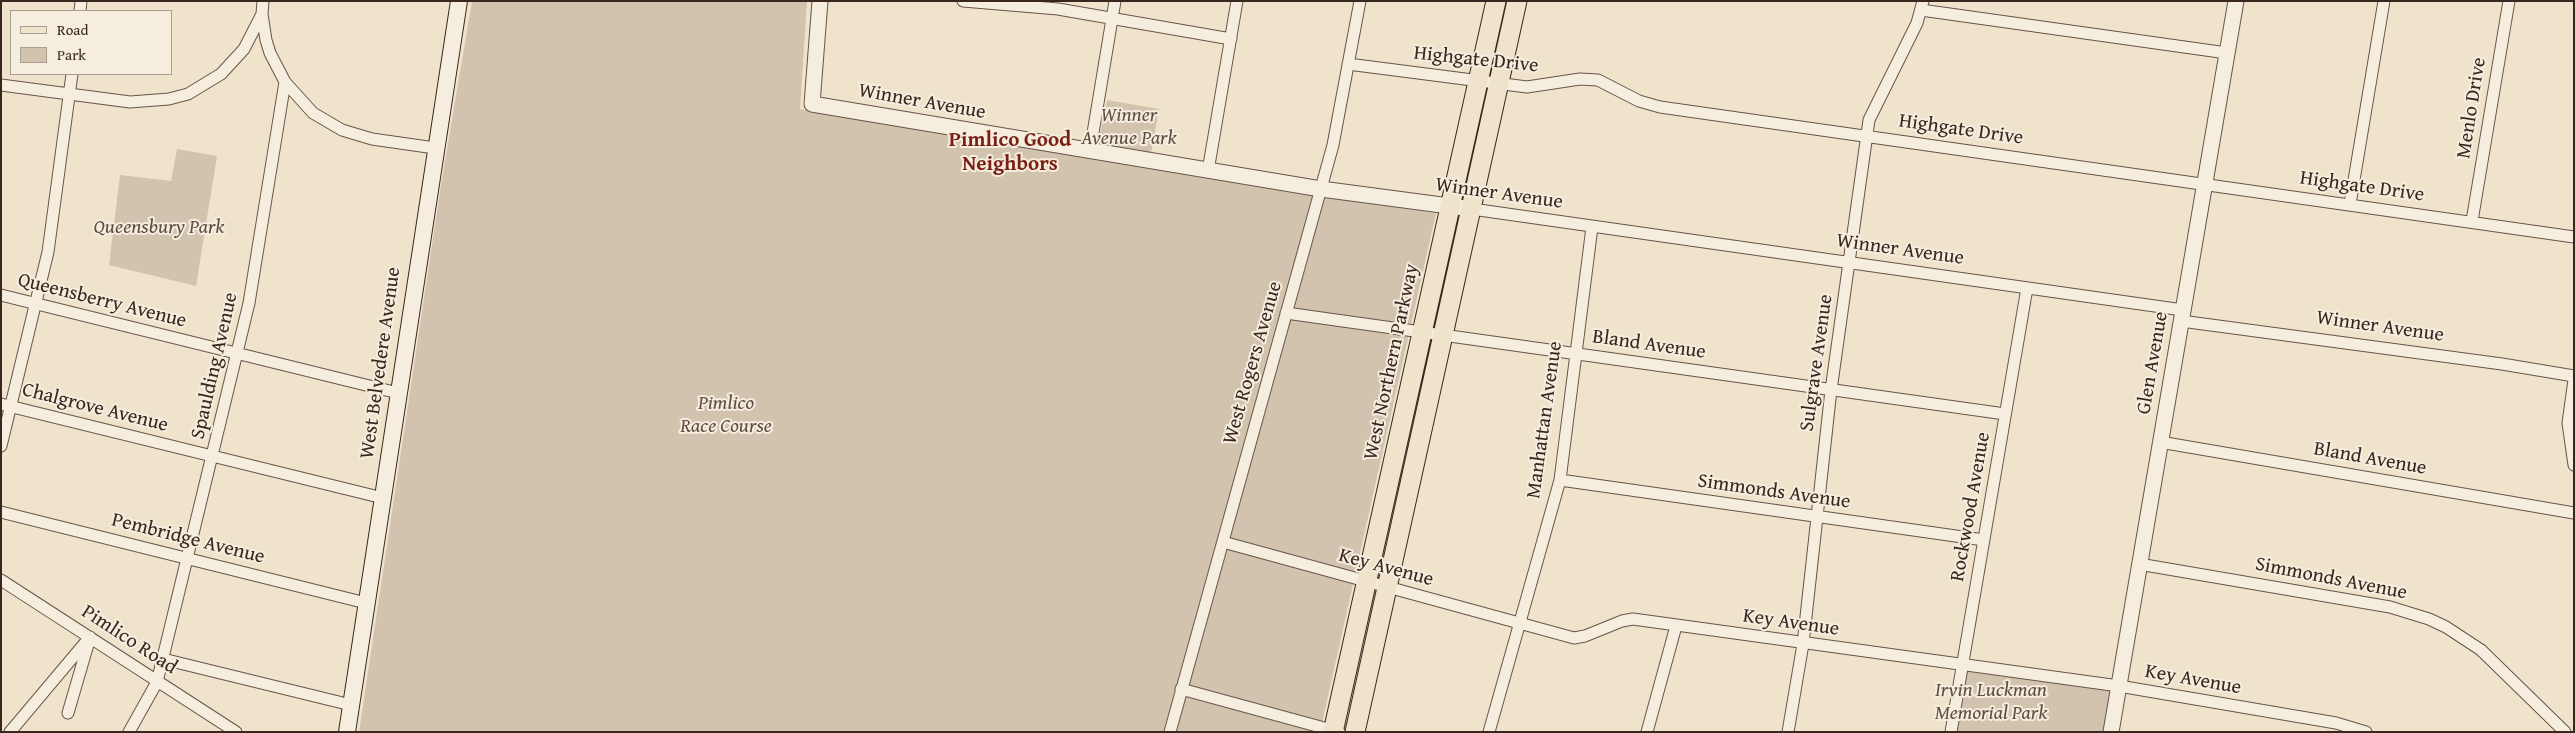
<!DOCTYPE html>
<style>
body{margin:0}
#map{position:relative;width:2575px;height:733px;overflow:hidden;background:#f0e3cb;font-family:"Gentium Book Plus",serif}
canvas{display:block}
.frame{position:absolute;inset:0;border:2px solid #39261f;pointer-events:none}
.legend{position:absolute;left:10px;top:10px;width:162px;height:65px;box-sizing:border-box;background:#f5eddd;border:1px solid #aa9d91;margin:0;padding:6px 9px;list-style:none;font-size:15px;color:#39261f}
.legend li{display:flex;align-items:center;gap:10px;height:25px}
.legend b{width:25px;border:1px solid #aa9d91}
</style>
<div id="map">
<canvas width="2575" height="733"></canvas>
<div class="frame"></div>
<ul class="legend">
<li><b style="height:6px;background:#f0e3cb"></b>Road</li>
<li><b style="height:14px;background:#d1c3ae"></b>Park</li>
</ul>
</div>
<script>
const context = document.querySelector('canvas').getContext('2d');
context.lineJoin = 'round';
function fillPath(path, color) { context.fillStyle = color; context.fill(path, 'evenodd'); }
const toPath = rows => new Path2D(rows.map(r => 'M' + r).join(''));
function stroke(path, color, width, dash) { context.strokeStyle = color; context.lineWidth = width; context.lineCap = dash ? 'butt' : 'round'; context.setLineDash(dash || []); context.stroke(path); }
function label(font, color, halo, rows, align = 'center') {
  context.font = font + ' "Gentium Book Plus",serif'; context.lineWidth = 4; context.setLineDash([]); context.textBaseline = 'middle'; context.strokeStyle = halo; context.fillStyle = color; for (const [text, x, y, turn = 0] of rows) {
    context.save(); context.translate(x, y); context.rotate((+turn || 0) * Math.PI / 180); context.textAlign = isNaN(turn) ? turn : align; if (halo) context.strokeText(text, 0, 0); context.fillText(text, 0, 0); context.restore();
  }
}
const green = toPath([
 [472,1,807,1,800,109,1310,195,1436,213,1320,732,359,732,441,185],
 [1107,100,1159,109,1151,154,1098,145],
 [177,149,217,156,196,286,109,265,120,175,171,181],
 [1966,670,2114,690,2107,732,1955,732]
]);
const minor = toPath([
 [963,1,1058,9,1231,39],
 [1921,10,2227,53],
 [80,11,81,1],
 [1348,64,1527,87,1580,79,1598,80,1639,101,1660,107,2574,237],
 [285,82,313,113,342,130,372,139,435,148],
 [1,85,130,102,169,99,188,94,221,74,244,49,262,14],
 [1090,151,1115,1],
 [1208,171,1237,1],
 [2350,204,2384,1],
 [1472,209,2183,310],
 [2472,221,2509,1],
 [1,295,398,393],
 [1286,313,2005,414],
 [2181,321,2502,364,2574,376],
 [2574,380,2568,423,2574,465],
 [1,404,383,498],
 [2160,442,2574,513],
 [1,446,48,252,72,74],
 [1560,480,1984,540],
 [1,512,366,603],
 [1223,542,1574,638,1585,636,1622,621,1633,619,2119,686,2336,723,2366,732],
 [2139,564,2390,607,2429,619,2446,627,2481,650,2565,732],
 [1,580,236,732],
 [163,659,351,705],
 [1181,689,1339,732],
 [68,713,89,641],
 [10,732,90,637],
 [129,732,157,682,249,303,285,82,270,53,266,40,262,14,263,1],
 [1170,732,1333,145,1360,1],
 [1489,732,1560,480,1592,227],
 [1647,732,1676,626],
 [1788,732,1803,644,1831,390,1869,120,1917,23,1923,1],
 [1951,732,2027,288]
]);
const tertiary = toPath([
 [820,1,812,104,1321,189,1472,209],
 [2111,732,2236,1]
]);
const secondary = toPath([
 [347,732,459,1]
]);
const primary = toPath([
 [1333,732,1496,1],
 [1355,732,1517,1]
]);
const streetNames = [
 ["Highgate Drive",1476,60,6],
 ["Winner Avenue",922,102,10],
 ["Menlo Drive",2472,108,-81],
 ["Highgate Drive",1961,130,8],
 ["Highgate Drive",2362,187,8],
 ["Winner Avenue",1499,194,8],
 ["Winner Avenue",1900,250,8],
 ["Queensberry Avenue",102,301,14],
 ["Winner Avenue",2380,327,8],
 ["Bland Avenue",1649,345,8],
 ["West Northern Parkway",1392,362,-78],
 ["West Belvedere Avenue",381,363,-82],
 ["West Rogers Avenue",1253,363,-74],
 ["Sulgrave Avenue",1817,363,-82],
 ["Glen Avenue",2153,363,-80],
 ["Spaulding Avenue",215,366,-77],
 ["Chalgrove Avenue",95,408,14],
 ["Manhattan Avenue",1545,420,-82],
 ["Bland Avenue",2370,459,10],
 ["Simmonds Avenue",1774,492,8],
 ["Rockwood Avenue",1971,507,-80],
 ["Pembridge Avenue",188,539,14],
 ["Key Avenue",1386,568,15],
 ["Simmonds Avenue",2331,579,11],
 ["Key Avenue",1791,623,8],
 ["Pimlico Road",129,640,33],
 ["Key Avenue",2193,680,10]
];
const parkNames = [
 ["Winner",1129,116],
 ["Avenue Park",1129,139],
 ["Queensbury Park",159,228],
 ["Pimlico",726,404],
 ["Race Course",726,427],
 ["Irvin Luckman",1991,691],
 ["Memorial Park",1991,714]
];
const neighbourhoodNames = [
 ["Pimlico Good",1010,141],
 ["Neighbors",1010,165]
];
fillPath(green, '#d1c3ae');
stroke(minor, '#67554a', 13);
stroke(tertiary, '#67554a', 17);
stroke(secondary, '#39261f', 18);
stroke(primary, '#39261f', 21);
stroke(minor, '#f5eddd', 11);
stroke(tertiary, '#f5eddd', 15);
stroke(secondary, '#f5eddd', 16);
stroke(primary, '#f0e3cb', 19);
label('20px', '#39261f', '#f5eddd', streetNames);
label('italic 20px', '#5f4d43', '#f5eddd', parkNames);
label('bold 21px', '#7a1f14', '#f5eddd', neighbourhoodNames);
</script>
